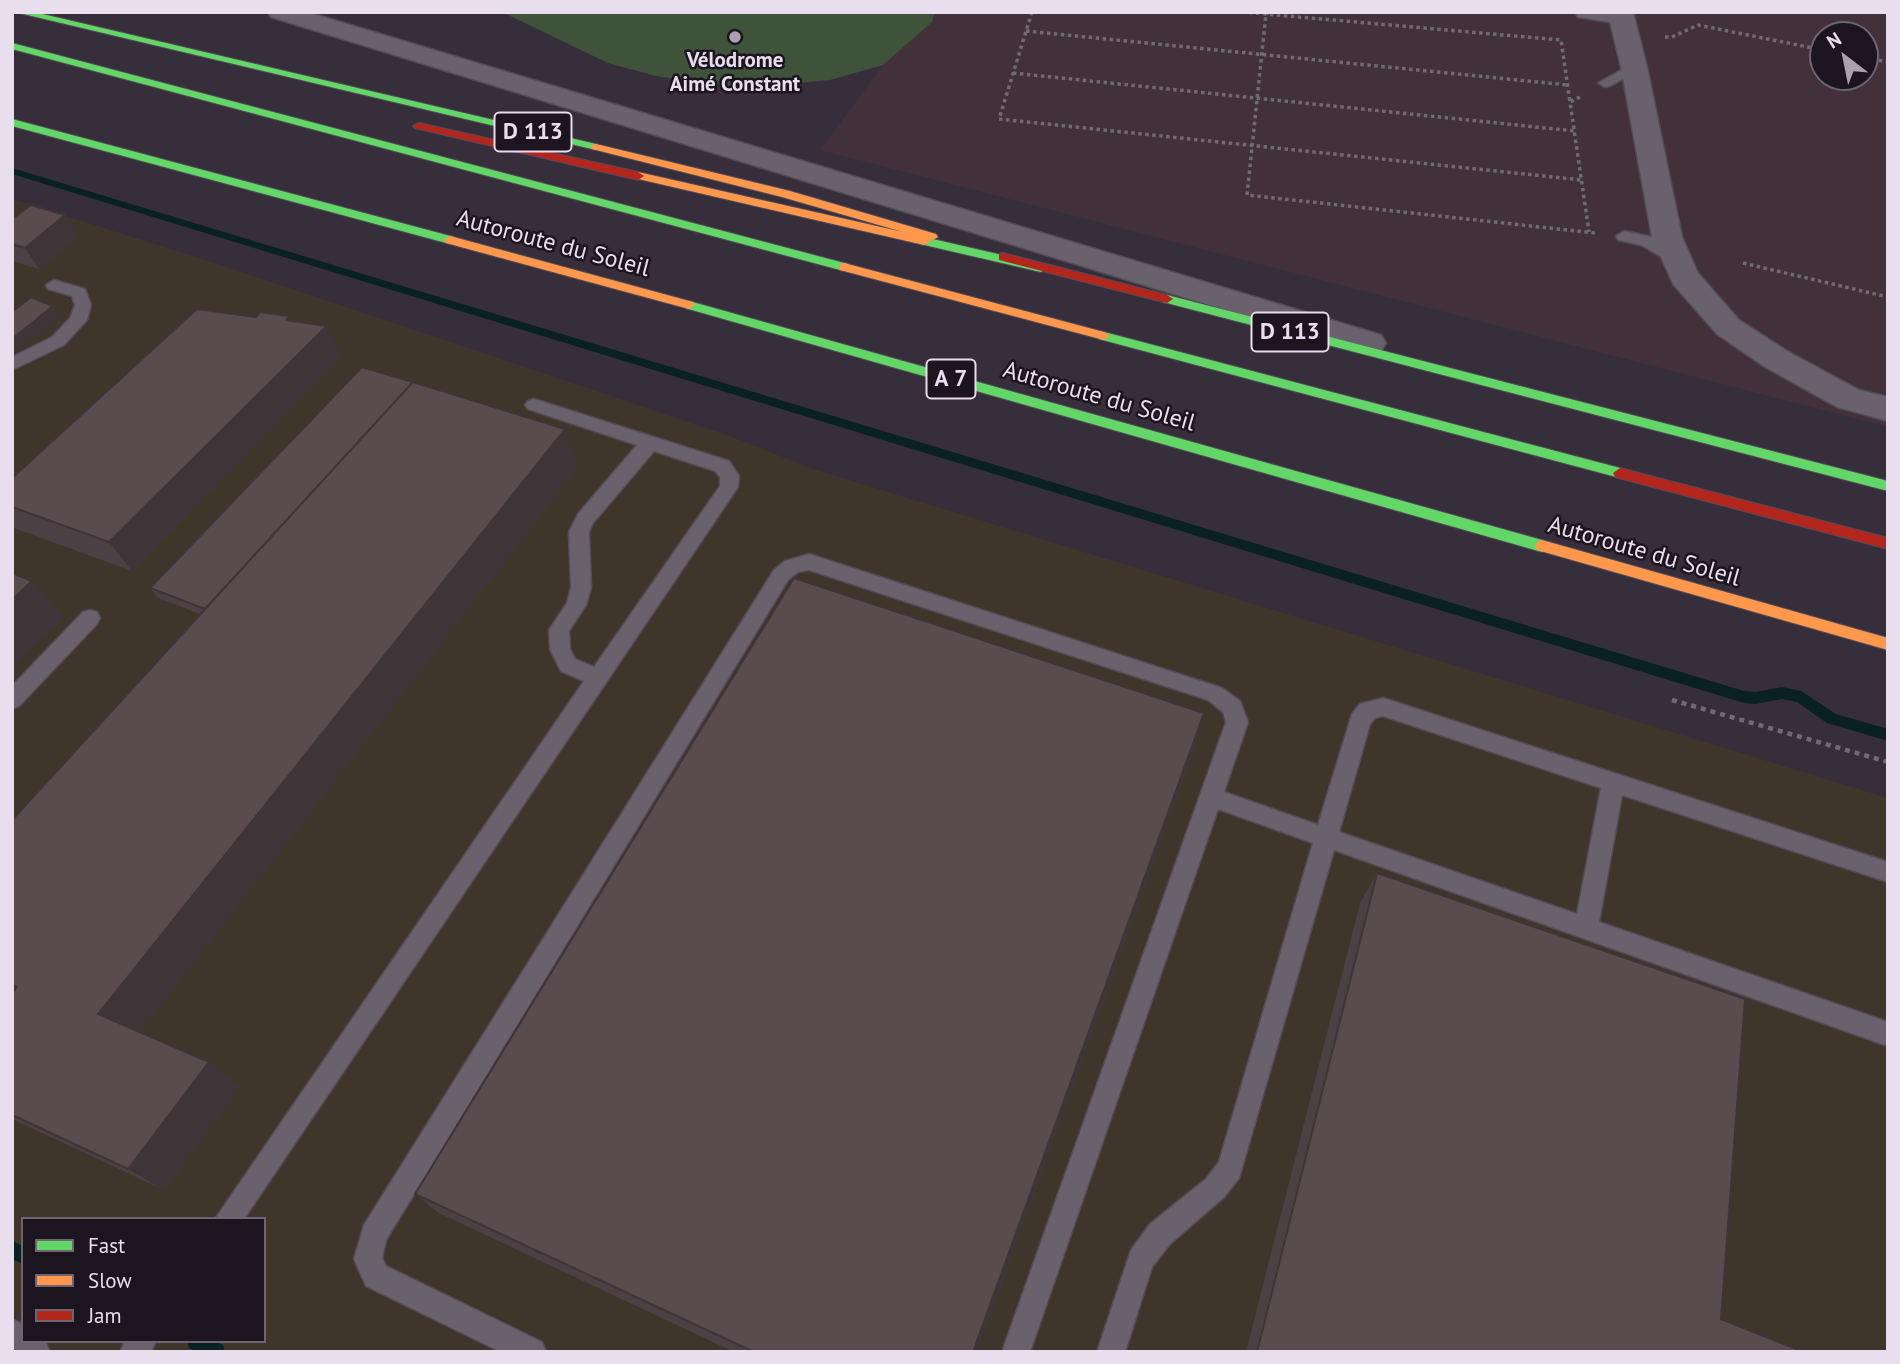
<!DOCTYPE html>
<meta charset="utf-8">
<style>
body{margin:0}
#map{position:relative;width:1900px;height:1364px;overflow:hidden;background:#372e3b;font-family:"PT Sans",sans-serif}
canvas{display:block}
.frame{position:absolute;inset:0;border:14px solid #e8deed;pointer-events:none}
.legend{position:absolute;left:21px;top:1217px;width:245px;height:126px;box-sizing:border-box;background:#1c1520;border:2px solid #6e6572;margin:0;padding:9px 12px;list-style:none;font-size:21px;color:#e8deed}
.legend li{display:flex;align-items:center;gap:14px;height:35px}
.legend b{width:35px;border:2px solid #6e6572}
.north{position:absolute;left:1809px;top:21px;width:70px;height:70px;box-sizing:border-box;background:#1c1520;border:2px solid #6e6572;border-radius:50%;rotate:328deg;font-size:19px;font-weight:700;line-height:28px;text-align:center;color:#e8deed}
.north::after{content:'';display:block;margin:auto;width:24px;height:32px;background:#aaa0af;clip-path:polygon(50% 0,100% 100%,50% 72%,0 100%)}
</style>
<div id="map">
<canvas width="1900" height="1364"></canvas>
<div class="frame"></div>
<ul class="legend">
<li><b style="height:9px;background:#63d668"></b>Fast</li>
<li><b style="height:9px;background:#ff974d"></b>Slow</li>
<li><b style="height:9px;background:#b3261e"></b>Jam</li>
</ul>
<div class="north">N</div>
</div>
<script>
const context = document.querySelector('canvas').getContext('2d');
context.lineJoin = 'round';
function fillPath(path, color) { context.fillStyle = color; context.fill(path, 'evenodd'); }
const toPath = rows => new Path2D(rows.map(r => 'M' + r).join(''));
function stroke(path, color, width, dash) { context.strokeStyle = color; context.lineWidth = width; context.lineCap = dash ? 'butt' : 'round'; context.setLineDash(dash || []); context.stroke(path); }
function label(font, color, halo, rows, align = 'center') {
  context.font = font + ' "PT Sans",sans-serif'; context.lineWidth = 5; context.setLineDash([]); context.textBaseline = 'middle'; context.strokeStyle = halo; context.fillStyle = color; for (const [text, x, y, turn = 0] of rows) {
    context.save(); context.translate(x, y); context.rotate((+turn || 0) * Math.PI / 180); context.textAlign = isNaN(turn) ? turn : align; if (halo) context.strokeText(text, 0, 0); context.fillText(text, 0, 0); context.restore();
  }
}
const commercial = toPath([
 [935,12,1888,12,1888,427,820,150,883,65,932,22],
 [1823,35,1865,35,1865,77,1823,77]
]);
const industrial = toPath([
 [12,199,215,263,730,436,813,469,1888,798,1888,1352,12,1352],
 [23,1219,264,1219,264,1341,23,1341]
]);
const green = toPath([
 [502,12,935,12,932,22,883,65,830,80,738,88,656,76,608,63]
]);
const stream = toPath([
 [12,168,1744,691,1756,692,1782,687,1801,691,1836,714,1888,729,1888,741,1827,723,1797,702,1782,699,1756,704,1744,703,12,174,12,168],
 [12,1241,23,1246,23,1264,12,1259,12,1241],
 [187,1341,215,1341,223,1345,225,1352,197,1352,189,1348,187,1341]
]);
const pathFar1 = toPath([
 [1032,12,999,119,1582,180],
 [1242,12,1561,40,1570,102],
 [1269,12,1266,14,1247,195,1595,233],
 [1026,31,1568,85],
 [1665,37,1672,37,1698,25,1823,50],
 [1865,58,1888,62],
 [1013,73,1575,131],
 [1580,97,1570,102,1589,232],
 [1743,263,1888,297]
]);
const path = toPath([
 [1672,700,1888,762]
]);
const lane = toPath([
 [1634,63,1639,64,1639,70,1610,86,1605,87,1598,83,1634,63],
 [1624,231,1652,237,1683,257,1681,261,1669,261,1641,245,1618,240,1616,236,1624,231],
 [54,280,85,289,91,305,87,320,64,345,12,370,12,357,52,337,70,318,75,305,72,296,48,289,46,285,54,280],
 [534,399,729,461,739,476,738,487,244,1219,215,1219,584,681,561,671,550,649,549,630,567,603,571,588,569,532,578,514,637,445,528,409,525,405,528,401,534,399],
 [654,451,715,471,720,477,720,486,594,667,575,659,570,649,569,631,586,605,591,588,589,532,593,523,654,451],
 [809,554,1222,688,1240,701,1248,722,1224,792,1318,825,1352,714,1360,704,1383,698,1888,862,1888,882,1622,795,1599,922,1888,1022,1888,1046,1334,850,1239,1178,1224,1197,1170,1244,1152,1267,1125,1352,1097,1352,1131,1250,1150,1224,1206,1179,1219,1162,1313,843,1218,809,1030,1352,1002,1352,1226,722,1223,712,1208,700,809,570,798,572,788,580,386,1240,382,1258,386,1266,542,1342,546,1352,501,1352,366,1286,354,1259,364,1225,774,570,785,561,809,554],
 [1383,716,1601,788,1577,914,1339,832,1370,724,1375,718,1383,716],
 [90,610,97,612,100,618,97,624,19,706,12,709,12,686,83,612,90,610],
 [125,1341,156,1341,151,1352,120,1352,125,1341]
]);
const street = toPath([
 [268,12,307,12,1381,335,1386,343,1381,351,1370,354,1359,351,271,17,268,12],
 [1575,12,1633,12,1647,67,1682,237,1698,273,1739,320,1787,351,1859,390,1888,397,1888,421,1837,407,1765,367,1717,334,1673,284,1652,237,1621,67,1610,22,1578,17,1575,12],
 [12,1319,23,1324,23,1341,45,1341,50,1352,12,1352,12,1319]
]);
const fast = toPath([
 [15,12,34,12,596,144,602,147,596,150,15,12],
 [12,43,848,264,850,267,844,271,12,49,12,43],
 [12,119,454,237,456,240,450,244,12,126,12,119],
 [924,237,1041,264,1047,268,1041,272,920,244,920,238,924,237],
 [1167,295,1888,481,1888,491,1163,302,1161,299,1167,295],
 [689,301,1542,540,1549,546,1542,552,685,308,683,305,689,301],
 [1104,332,1620,468,1627,473,1620,478,1099,339,1099,333,1104,332]
]);
const slow = toPath([
 [596,144,790,191,936,234,938,237,924,245,634,178,634,174,638,172,903,232,782,197,592,149,592,145,596,144],
 [450,236,693,302,695,305,689,309,446,243,444,240,450,236],
 [844,263,1104,332,1110,336,1104,340,840,270,840,264,844,263],
 [1542,540,1888,638,1888,650,1537,550,1535,546,1537,542,1542,540]
]);
const jam = toPath([
 [419,123,638,172,644,176,638,180,415,128,413,126,419,123],
 [1003,253,1167,295,1173,299,1167,303,999,260,999,254,1003,253],
 [1620,468,1888,538,1888,549,1615,477,1613,473,1620,468]
]);
const wall = toPath([
 [12,219,78,236,39,269,12,261],
 [235,314,292,321,342,356,132,571,14,528,12,526,12,478],
 [578,467,140,1032,241,1086,164,1190,12,1119,12,820,200,614,158,598,150,588],
 [1195,747,977,1352,734,1352,439,1213,415,1194],
 [1377,873,1721,1319,1804,1352,1246,1352,1360,903]
]);
const shadedWall = toPath([
 [65,215,78,236,39,269,25,248],
 [53,306,60,316,12,356,12,339],
 [327,326,342,356,132,571,109,542],
 [565,429,578,467,134,1040,98,1014],
 [32,581,64,617,12,668,12,600],
 [1204,713,1195,747,977,1352,973,1352],
 [209,1062,241,1086,164,1190,128,1169]
]);
const building = toPath([
 [31,205,65,215,25,248,12,244,12,219,31,205],
 [31,297,53,306,12,339,12,312,31,297],
 [197,309,256,317,260,312,289,316,286,320,327,326,109,542,12,507,12,478,197,309],
 [362,367,413,382,205,609,150,588,362,367],
 [413,382,565,429,98,1014,209,1062,128,1169,12,1115,12,993,17,987,12,985,12,820,413,382],
 [12,573,32,581,12,600,12,573],
 [794,578,1204,713,973,1352,754,1352,415,1194,794,578],
 [1377,873,1745,999,1721,1319,1804,1352,1257,1352,1377,873]
]);
const markers = [
 [735,37,7,"#aaa0af"]
];
const farPoinames = [
 ["Vélodrome",735,61],
 ["Aimé Constant",735,85]
];
const shields = [
 [533,132,77],
 [1290,332,77],
 [951,379,49]
];
const shieldNames = [
 ["D 113",533,132],
 ["D 113",1290,332],
 ["A 7",951,379]
];
const streetNames = [
 ["Autoroute du Soleil",553,244,15],
 ["Autoroute du Soleil",1099,397,16],
 ["Autoroute du Soleil",1644,552,16]
];
fillPath(commercial, '#42313a');
fillPath(industrial, '#40352a');
fillPath(green, '#3f533a');
fillPath(stream, '#0a2123');
stroke(lane, '#534b56', 3);
stroke(street, '#534b56', 3);
stroke(fast, '#534b56', 2);
stroke(slow, '#534b56', 2);
stroke(jam, '#534b56', 2);
stroke(pathFar1, '#706a73', 3.5, [3.5, 3.5]);
stroke(path, '#706a73', 4.5, [5, 5]);
fillPath(lane, '#69626d');
fillPath(street, '#69626d');
fillPath(fast, '#63d668');
fillPath(slow, '#ff974d');
fillPath(jam, '#b3261e');
fillPath(wall, '#4d4044');
fillPath(shadedWall, '#3f3437');
fillPath(building, '#5a4b4f');
stroke(building, '#3f3437', 2);
for (const [x, y, r, color] of markers) { const dot = new Path2D(); dot.arc(x, y, r, 0, 2 * Math.PI); context.fillStyle = color; context.fill(dot); stroke(dot, '#1c1520', 2.5); }
label('bold 21px', '#e8deed', '#1c1520', farPoinames);
for (const [x, y, w] of shields) { const box = new Path2D(); box.roundRect(x - w / 2, y - 19.5, w, 39, 5); context.fillStyle = '#1c1520'; context.fill(box); stroke(box, '#e8deed', 2); }
label('bold 23px', '#e8deed', null, shieldNames);
label('24px', '#e8deed', '#1c1520', streetNames);
</script>
